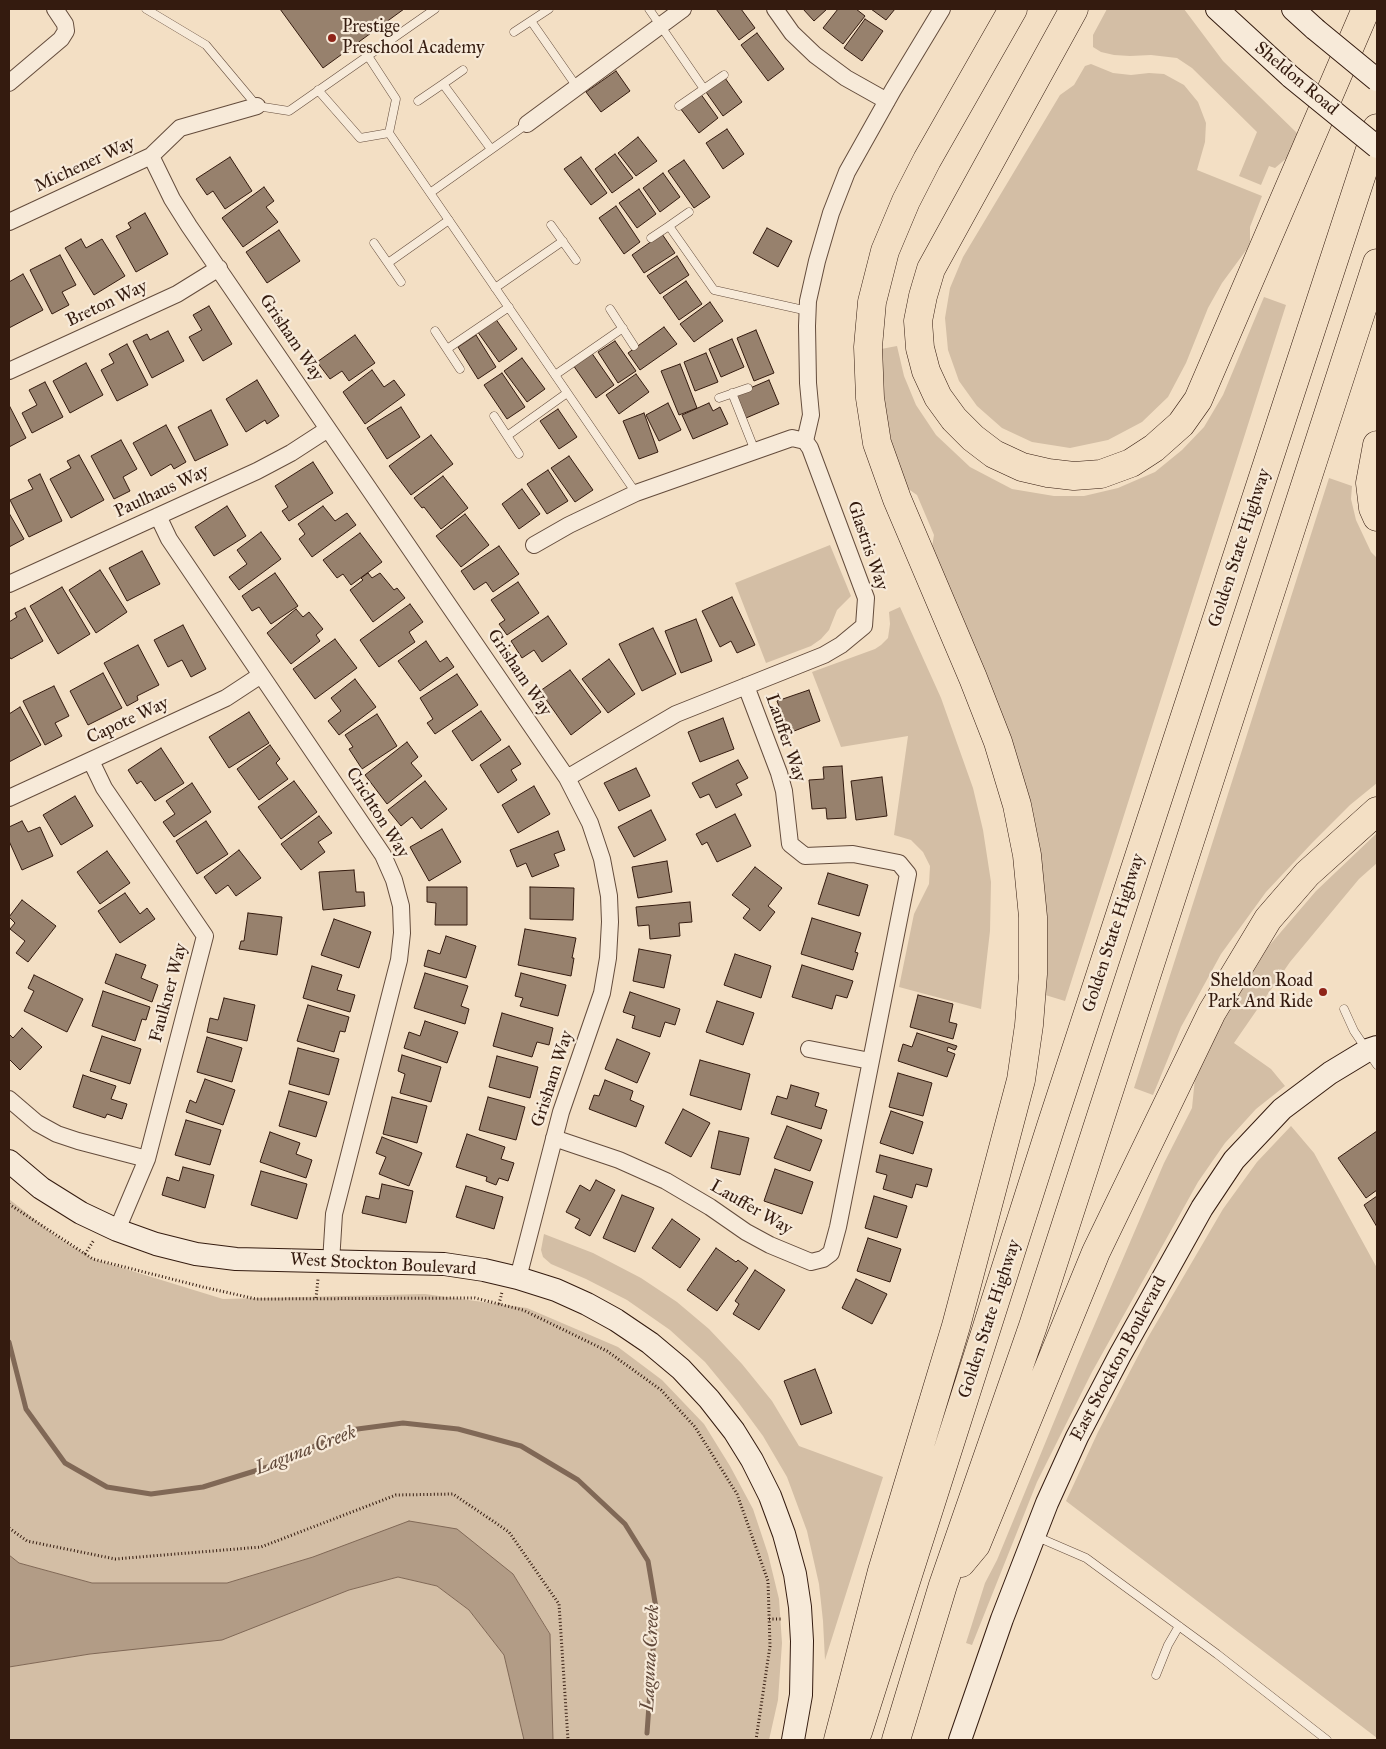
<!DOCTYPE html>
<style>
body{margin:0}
#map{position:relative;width:1386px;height:1749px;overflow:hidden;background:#f3dfc4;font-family:"IM FELL Great Primer",serif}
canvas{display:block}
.frame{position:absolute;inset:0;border:10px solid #341b0f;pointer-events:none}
</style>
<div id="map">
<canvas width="1386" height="1749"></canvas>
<div class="frame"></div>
</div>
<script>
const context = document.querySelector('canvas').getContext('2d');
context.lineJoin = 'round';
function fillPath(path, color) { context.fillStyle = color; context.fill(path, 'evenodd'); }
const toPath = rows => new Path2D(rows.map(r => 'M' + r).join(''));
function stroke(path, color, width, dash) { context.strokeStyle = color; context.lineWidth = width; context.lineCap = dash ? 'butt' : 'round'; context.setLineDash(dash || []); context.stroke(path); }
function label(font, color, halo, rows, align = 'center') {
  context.font = font + ' "IM FELL Great Primer",serif'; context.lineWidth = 4.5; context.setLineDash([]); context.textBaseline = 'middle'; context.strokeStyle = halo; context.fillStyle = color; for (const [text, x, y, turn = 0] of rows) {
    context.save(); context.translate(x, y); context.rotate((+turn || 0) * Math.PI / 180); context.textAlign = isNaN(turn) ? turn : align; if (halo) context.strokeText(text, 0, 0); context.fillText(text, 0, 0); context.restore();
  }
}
const green = toPath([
 [1107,9,1184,9,1223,61,1298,134,1288,157,1275,168,1269,166,1261,185,1239,176,1257,132,1192,68,1177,58,1151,55,1130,56,1114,55,1101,52,1093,47,1093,35],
 [1091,64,1113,73,1131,75,1149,73,1164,74,1184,85,1198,102,1206,123,1205,142,1197,170,1262,196,1250,227,1250,242,1247,249,1222,283,1208,308,1186,363,1168,397,1142,422,1108,440,1070,448,1032,442,1002,428,977,406,959,381,948,350,945,318,950,288,963,257,1060,95,1074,85,1085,66],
 [1264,297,1286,305,1065,1001,1042,994,1044,934,931,553,934,535,917,495,904,486,892,444,883,400,881,349,897,346,904,376,916,405,936,435,970,467,1012,489,1054,496,1084,496,1118,488,1155,472,1182,450,1204,427,1223,395],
 [1329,478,1352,486,1351,499,1356,520,1371,552,1377,558,1377,783,1350,805,1312,843,1266,892,1221,954,1181,1027,1153,1095,1134,1088],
 [830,545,851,596,837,610,829,630,821,639,811,646,766,663,735,583],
 [900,607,941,698,973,788,983,830,991,882,990,931,981,1009,899,987,914,914,929,884,930,866,923,852,911,840,894,835,908,736,841,747,812,672,875,649,881,645,888,638,890,624,889,612],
 [1377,833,1377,863,1359,879,1290,962,1234,1043,1271,1069,1285,1086,1256,1109,1225,1143,1198,1182,1092,1372,1037,1482,972,1645,966,1643,985,1583,997,1560,1079,1361,1164,1163,1192,1108,1195,1078,1217,1032,1268,947,1316,891],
 [1291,1126,1314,1153,1377,1268,1377,1738,1066,1501,1098,1432,1147,1339,1223,1209,1257,1162],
 [9,1199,53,1234,93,1259,223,1299,425,1294,527,1308,618,1347,662,1380,704,1424,730,1466,753,1509,768,1554,779,1599,782,1643,778,1700,769,1740,553,1740,550,1633,513,1574,313,1557,227,1583,92,1583,19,1563,9,1555],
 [544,1234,593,1253,641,1278,677,1302,709,1329,742,1364,772,1401,799,1446,883,1477,825,1660,823,1621,819,1584,807,1531,787,1477,763,1436,738,1402,705,1362,670,1330,627,1300,586,1279,551,1264,543,1257,541,1250],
 [398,1577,437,1586,469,1610,504,1655,524,1740,9,1740,9,1667,90,1654,349,1590]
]);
const water = toPath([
 [409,1521,457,1529,513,1574,550,1634,553,1740,524,1740,504,1655,469,1610,437,1586,398,1577,349,1590,222,1640,90,1654,9,1667,9,1555,19,1563,92,1583,227,1583,313,1557,409,1521]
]);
const stream = toPath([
 [9,1342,26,1409,65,1463,107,1487,151,1494,203,1487,271,1466,350,1430,403,1423,458,1429,521,1446,578,1480,625,1524,648,1561,656,1608,647,1733]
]);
const building = toPath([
 [280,9,404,9,323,68,280,9],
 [716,9,741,9,755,28,739,40,716,9],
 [803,9,827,9,814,21,803,9],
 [838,9,856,9,865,16,843,44,823,28,838,9],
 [871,9,895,9,886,20,871,9],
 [865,19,883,31,862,61,844,48,865,19],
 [757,33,784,69,768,81,741,45,757,33],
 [616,71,630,91,601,112,586,92,616,71],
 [725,78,742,102,723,116,706,92,725,78],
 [700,93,718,118,699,133,680,108,700,93],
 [727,129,744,154,723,169,706,143,727,129],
 [638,137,657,161,636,176,618,153,638,137],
 [615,154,633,178,612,193,595,169,615,154],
 [230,157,252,191,225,209,213,191,207,195,196,179,230,157],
 [581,157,607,193,591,205,564,169,581,157],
 [684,160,710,197,694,208,668,171,684,160],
 [663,173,680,197,660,212,643,188,663,173],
 [264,187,274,201,266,207,278,222,243,247,222,218,264,187],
 [639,189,656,214,637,228,619,203,639,189],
 [616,206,640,242,624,254,599,218,616,206],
 [145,213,168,254,136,272,116,236,131,228,128,223,145,213],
 [767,228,792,241,778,267,753,253,767,228],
 [279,230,300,261,267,283,246,252,279,230],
 [662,234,675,253,644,273,632,255,662,234],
 [81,239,86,248,102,239,125,276,94,295,65,248,81,239],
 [60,255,76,285,62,292,69,305,52,314,30,270,60,255],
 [677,256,689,275,660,294,647,276,677,256],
 [23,274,43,310,9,328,9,282,23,274],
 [686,281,702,304,679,320,663,297,686,281],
 [710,302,723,321,694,342,680,324,710,302],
 [209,306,232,344,203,361,189,337,202,330,193,315,209,306],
 [495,318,517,349,499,362,477,331,495,318],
 [664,327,677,344,640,370,628,353,664,327],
 [756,330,774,373,754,381,737,338,756,330],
 [168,331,184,361,152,378,133,341,147,334,150,340,168,331],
 [355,335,375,363,349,381,342,371,330,379,317,362,355,335],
 [476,335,496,367,478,379,458,347,476,335],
 [732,339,744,367,721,377,709,349,732,339],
 [615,341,636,371,618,383,598,352,615,341],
 [127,344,148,385,117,401,101,370,114,363,109,354,127,344],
 [591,352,614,385,596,398,573,365,591,352],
 [706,353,718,382,695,391,684,362,706,353],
 [522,358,545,389,527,402,504,371,522,358],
 [86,363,103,395,70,413,53,381,86,363],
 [680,364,697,408,679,415,661,371,680,364],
 [372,370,384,387,394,380,405,395,365,424,343,392,372,370],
 [502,373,525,407,507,419,484,385,502,373],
 [636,374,649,392,619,414,606,395,636,374],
 [257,380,279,416,267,424,265,420,246,432,226,399,257,380],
 [769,380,779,404,746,418,736,394,769,380],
 [45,382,63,417,32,433,22,413,37,405,29,390,45,382],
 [668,403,681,430,659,441,646,415,668,403],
 [709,403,713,411,720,407,728,424,693,439,682,415,709,403],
 [9,405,26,438,9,447,9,405],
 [401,407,420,437,387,459,367,428,401,407],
 [558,409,577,437,559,449,540,421,558,409],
 [211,410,228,445,195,461,178,427,211,410],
 [644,413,658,452,639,459,623,421,644,413],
 [166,425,186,462,174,469,171,464,151,476,133,443,166,425],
 [431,435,453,464,411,495,389,466,431,435],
 [121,440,137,469,123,477,130,491,114,499,91,456,121,440],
 [79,455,104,500,71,518,50,479,71,468,67,461,79,455],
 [569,456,593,490,575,502,551,468,569,456],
 [313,462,333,493,289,521,282,511,288,507,275,486,313,462],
 [548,470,568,501,547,514,527,484,548,470],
 [40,474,62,521,29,537,10,500,33,489,28,480,40,474],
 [443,476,468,508,441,529,424,507,422,508,414,498,443,476],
 [522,489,540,514,519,529,502,504,522,489],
 [227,506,246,536,214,556,195,527,227,506],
 [323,506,335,521,347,513,356,525,312,557,299,539,305,534,298,524,323,506],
 [9,513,24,539,9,547,9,513],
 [465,514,489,545,461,567,436,536,465,514],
 [261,532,281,559,239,590,229,577,247,564,237,550,261,532],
 [360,533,382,562,351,585,343,574,337,578,323,560,360,533],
 [499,546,519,574,493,592,486,582,474,590,461,571,499,546],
 [142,551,160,584,127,601,109,568,142,551],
 [100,570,127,612,96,633,69,590,100,570],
 [275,573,298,606,271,624,259,607,252,611,242,596,275,573],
 [368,573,372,578,380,573,394,590,397,588,405,598,373,622,350,590,363,580,361,578,368,573],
 [518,582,539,613,507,635,499,624,505,620,491,600,518,582],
 [62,587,90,634,58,654,30,606,62,587],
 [732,597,755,645,737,653,731,641,720,647,702,611,732,597],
 [410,604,423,622,409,632,415,642,379,667,360,640,410,604],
 [25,608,43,641,11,659,9,656,9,622,17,617,15,613,25,608],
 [296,609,303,617,309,612,323,629,316,635,320,641,291,664,267,633,296,609],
 [548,616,567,644,542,662,534,650,522,658,511,641,548,616],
 [696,619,712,661,681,673,665,631,696,619],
 [183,625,206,669,191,677,182,660,168,667,154,640,183,625],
 [653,628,676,674,642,691,619,644,653,628],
 [335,639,357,668,315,699,293,669,335,639],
 [426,641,440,662,447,657,454,667,420,691,398,661,426,641],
 [138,645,159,685,137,696,138,700,127,706,104,663,138,645],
 [609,659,635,694,608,713,582,679,609,659],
 [570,670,601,712,571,735,540,691,570,670],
 [103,673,122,708,88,725,70,691,103,673],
 [457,674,478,705,435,734,427,723,433,719,420,698,457,674],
 [355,679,376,707,339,735,328,721,341,711,331,698,355,679],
 [54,686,69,716,55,723,62,736,45,745,23,701,54,686],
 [809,690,820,721,789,733,777,701,809,690],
 [20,707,41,745,9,762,9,714,20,707],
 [481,711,501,740,472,761,452,731,481,711],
 [249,712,269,743,229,768,209,737,249,712],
 [377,714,397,746,362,769,349,749,353,747,345,735,377,714],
 [723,718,734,749,700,762,688,732,723,718],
 [407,742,418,757,411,763,422,776,387,804,365,775,407,742],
 [270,745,280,759,276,763,288,779,259,800,237,769,270,745],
 [509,746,521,764,511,770,517,780,498,793,480,765,509,746],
 [161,748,184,783,155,801,141,781,137,784,128,770,161,748],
 [738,760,748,778,736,784,742,795,716,808,709,794,700,798,692,783,738,760],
 [842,766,846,818,827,819,826,808,812,809,809,780,824,779,823,767,842,766],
 [636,768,650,796,619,811,604,783,636,768],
 [882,777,887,816,856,820,851,781,882,777],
 [294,781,317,812,281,839,258,807,294,781],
 [425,781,447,809,421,829,412,817,401,826,388,810,425,781],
 [192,783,211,812,174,837,163,822,175,814,166,801,192,783],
 [534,786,550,814,518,833,502,805,534,786],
 [75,796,93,826,61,845,43,815,75,796],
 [651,810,666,840,634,857,618,827,651,810],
 [735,814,751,846,717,862,707,842,702,845,696,834,735,814],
 [319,816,332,833,318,842,325,852,301,870,281,844,319,816],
 [22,821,28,832,40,827,53,856,22,870,9,841,9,827,22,821],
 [206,821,228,854,197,874,176,841,206,821],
 [442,829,461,862,429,881,410,847,442,829],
 [558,831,565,850,554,854,559,866,532,877,526,863,517,867,510,850,558,831],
 [239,850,261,878,236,896,228,885,216,894,204,877,239,850],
 [107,851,130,883,100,904,77,872,107,851],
 [667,861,672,892,638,898,632,867,667,861],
 [755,867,782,888,768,906,775,912,760,931,743,918,750,909,732,895,755,867],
 [354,870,356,892,364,892,365,906,323,910,319,872,354,870],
 [828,873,868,885,859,916,818,904,828,873],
 [427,887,467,887,467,925,435,925,436,903,427,902,427,887],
 [530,887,574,888,573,920,530,919,530,887],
 [125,893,140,914,147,908,155,919,120,943,98,911,125,893],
 [22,900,56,926,28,962,16,953,25,941,10,929,15,923,9,917,22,900],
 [690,902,692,922,679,923,680,936,650,939,649,925,638,926,636,907,690,902],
 [248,913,282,917,277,955,239,949,241,941,244,941,248,913],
 [812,918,861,933,855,952,858,953,853,970,801,954,812,918],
 [334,919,371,932,359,968,321,955,334,919],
 [525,929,576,938,572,958,574,958,571,976,518,965,525,929],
 [446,936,476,946,466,978,424,966,428,950,440,954,446,936],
 [639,949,671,955,664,988,633,981,639,949],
 [116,954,146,965,141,978,158,985,152,1002,105,983,116,954],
 [735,954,771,966,761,998,724,985,735,954],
 [802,965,853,981,847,998,836,995,832,1009,792,997,802,965],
 [312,966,342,975,337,990,355,995,350,1012,303,998,312,966],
 [425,973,468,986,461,1006,469,1009,465,1024,414,1008,425,973],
 [521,973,566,985,558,1016,520,1006,523,998,515,996,521,973],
 [34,975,83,999,67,1032,24,1011,34,991,28,988,34,975],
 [103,991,150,1007,146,1020,142,1019,135,1041,92,1026,103,991],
 [630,992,680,1009,675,1025,665,1022,660,1037,632,1028,635,1016,623,1012,630,992],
 [918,995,953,1004,949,1022,957,1024,953,1039,910,1027,918,995],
 [224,998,255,1005,247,1041,207,1032,210,1018,218,1020,224,998],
 [717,1001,754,1013,743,1045,706,1032,717,1001],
 [308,1005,349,1017,345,1032,340,1031,334,1052,297,1041,308,1005],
 [502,1013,553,1028,549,1045,537,1042,532,1057,493,1046,502,1013],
 [425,1021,458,1032,447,1063,404,1048,409,1032,420,1036,425,1021],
 [22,1028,42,1047,20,1070,9,1059,9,1034,13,1038,22,1028],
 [917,1033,957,1046,955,1050,948,1047,947,1051,955,1054,947,1077,898,1061,903,1044,912,1047,917,1033],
 [102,1036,141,1049,130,1084,90,1071,102,1036],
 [207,1037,242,1048,232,1082,197,1072,207,1037],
 [617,1039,650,1053,637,1083,605,1069,617,1039],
 [298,1048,339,1059,329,1095,289,1084,298,1048],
 [402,1055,441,1067,431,1102,400,1093,405,1074,398,1071,402,1055],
 [497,1056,538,1067,530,1098,489,1087,497,1056],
 [700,1060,750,1074,741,1110,690,1095,700,1060],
 [898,1073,932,1083,923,1116,889,1107,898,1073],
 [83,1075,116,1086,111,1099,127,1104,122,1119,107,1114,105,1118,73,1107,83,1075],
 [205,1079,235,1090,223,1125,186,1112,190,1100,196,1103,205,1079],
 [605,1080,633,1091,630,1100,644,1106,636,1127,589,1109,594,1095,599,1096,605,1080],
 [791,1085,819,1093,815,1106,827,1110,821,1129,771,1114,777,1096,787,1099,791,1085],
 [289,1091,327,1102,316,1137,279,1126,289,1091],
 [392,1097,427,1106,417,1143,383,1134,392,1097],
 [488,1097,525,1107,516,1140,479,1130,488,1097],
 [683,1109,710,1123,691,1157,665,1143,683,1109],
 [891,1111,923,1122,913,1154,880,1143,891,1111],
 [186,1120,221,1130,210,1165,175,1155,186,1120],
 [787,1126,822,1140,810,1171,774,1158,787,1126],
 [719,1131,749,1138,740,1175,711,1168,719,1131],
 [1377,1131,1377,1190,1366,1198,1338,1158,1377,1131],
 [270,1132,300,1143,296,1154,312,1160,306,1178,260,1162,270,1132],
 [467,1134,505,1147,501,1159,514,1163,508,1181,499,1178,496,1185,486,1181,487,1177,456,1167,467,1134],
 [382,1137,422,1153,409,1186,379,1174,386,1157,376,1153,382,1137],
 [880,1155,932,1169,927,1187,916,1184,912,1198,883,1189,887,1175,876,1172,880,1155],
 [183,1167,214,1175,205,1208,162,1195,167,1177,179,1181,183,1167],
 [775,1169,813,1182,802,1214,764,1201,775,1169],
 [261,1171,307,1184,297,1219,251,1205,261,1171],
 [596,1180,615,1190,590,1236,575,1228,580,1219,566,1212,580,1185,590,1191,596,1180],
 [382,1184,413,1191,406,1223,362,1213,366,1196,379,1199,382,1184],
 [466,1186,503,1197,494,1229,456,1217,466,1186],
 [622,1195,654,1208,635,1252,603,1238,622,1195],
 [874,1196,907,1206,897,1238,865,1228,874,1196],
 [1377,1196,1377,1227,1364,1205,1377,1196],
 [672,1219,700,1239,680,1268,652,1248,672,1219],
 [868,1238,901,1249,890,1282,857,1271,868,1238],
 [716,1248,736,1262,738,1260,748,1268,717,1311,687,1290,716,1248],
 [755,1270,785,1290,759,1330,733,1314,739,1304,735,1301,755,1270],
 [856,1279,887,1294,872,1324,842,1308,856,1279],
 [815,1369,832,1413,801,1425,784,1381,815,1369]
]);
const path = toPath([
 [9,1204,93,1259,203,1287,256,1299,475,1298,523,1310,607,1351,661,1390,695,1427,737,1494,768,1581,770,1646,756,1740],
 [85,1254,94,1240],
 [316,1298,318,1279],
 [499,1304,502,1292],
 [9,1528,27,1541,115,1559,261,1547,396,1495,453,1494,509,1532,559,1604,568,1740],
 [769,1619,783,1619]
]);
const lane = toPath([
 [146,9,206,45,257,106,289,111,435,9],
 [649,9,704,89],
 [531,21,577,87],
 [514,32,549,9],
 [368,56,396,99,389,133,636,493],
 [463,70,443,84,491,149],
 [318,90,360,138,389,133],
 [418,101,443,84],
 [679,106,724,75],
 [430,193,527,124],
 [689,212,669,226,714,290,808,311],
 [551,225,576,260],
 [651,238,669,226],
 [374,243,401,282],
 [388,263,449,220],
 [495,288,563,241],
 [610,309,634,346],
 [435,331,460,369],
 [447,349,509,307],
 [555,375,623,328],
 [732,393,755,451],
 [719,398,748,388],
 [494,416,519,454],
 [507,436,567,393],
 [1344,1009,1354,1031,1377,1065],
 [1035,1536,1086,1558,1217,1654,1327,1740],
 [1156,1675,1168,1645,1179,1626]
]);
const street = toPath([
 [775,9,792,33,815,55,846,78,887,101],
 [9,83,61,39,66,31,65,24,55,9],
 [527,124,683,9],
 [151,156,172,199,189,226,567,778,590,823,602,859,609,896,610,922,608,958,602,993,561,1112,518,1278],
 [9,222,151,156,180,128,257,106],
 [9,371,177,294,219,268],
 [805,441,811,415,808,383,807,326,808,301,817,261,831,213,847,172,893,90,942,9],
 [158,516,169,539,383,855,394,880,401,906,402,933,399,960,334,1214,331,1262],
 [534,545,569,525,636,493,792,438,805,441,810,448,866,598,864,626,841,645,824,655,676,714,567,778],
 [9,584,257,471,291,453,328,429],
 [91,761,104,788,205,936,147,1159,117,1230],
 [9,798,226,698,261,675],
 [809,1049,870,1061],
 [9,1099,37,1123,57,1134,78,1141,147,1159],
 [554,1138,619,1160,666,1181,710,1207,746,1232,770,1245,811,1262,823,1259,831,1253,838,1227,908,874,899,863,853,854,805,856,790,844,784,791,779,773,746,686]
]);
const secondary = toPath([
 [1217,9,1291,77],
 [1293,9,1315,29],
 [9,1161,41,1188,81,1213,117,1230,156,1244,196,1254,236,1259,444,1264,484,1270,518,1278,556,1290,587,1304,616,1320,650,1343,681,1369,709,1399,734,1431,752,1460,770,1496,784,1534,795,1574,800,1607,802,1641,801,1695,793,1740],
 [960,1740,1002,1619,1047,1503,1077,1437,1120,1355,1202,1208,1234,1160,1282,1109,1330,1073,1368,1050,1377,1047]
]);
const highway = toPath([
 [1074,9,931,269,923,296,918,321,920,348,926,371,938,397,954,419,973,438,994,454,1022,467,1048,473,1074,476,1101,474,1131,463,1154,448,1181,424,1198,400,1366,9],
 [1377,445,1370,483,1373,508,1377,517],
 [961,1563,976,1545,1096,1252,1212,1012,1268,919,1307,874,1377,811],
 [858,1732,1051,1126,1377,128],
 [838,1740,882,1571,956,1326,1021,1080,1029,1025,1033,974,1033,917,1027,855,1017,805,998,742,973,678,897,499,877,443,870,398,868,347,872,302,885,251,906,201,927,160,1013,9],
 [896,1740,943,1585,1033,1326,1377,263]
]);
const secondaryBridge = toPath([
 [1315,29,1377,80],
 [1291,77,1377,147]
]);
const markers = [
 [332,38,5,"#8f2418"],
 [1323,992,5,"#8f2418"]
];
const poiNames = [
 ["Prestige",342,28],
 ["Preschool Academy",342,49],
 ["Sheldon Road",1313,982,"right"],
 ["Park And Ride",1313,1003,"right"]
];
const streetNames = [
 ["Sheldon Road",1296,79,40],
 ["Michener Way",85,165,-25],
 ["Breton Way",107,304,-25],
 ["Grisham Way",291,338,56],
 ["Paulhaus Way",162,492,-25],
 ["Glastris Way",867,546,71],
 ["Golden State Highway",1240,548,-72],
 ["Grisham Way",519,673,56],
 ["Capote Way",128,721,-25],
 ["Lauffer Way",785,738,71],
 ["Crichton Way",377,813,58],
 ["Golden State Highway",1114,933,-72],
 ["Faulkner Way",169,993,-75],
 ["Grisham Way",553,1079,-72],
 ["Lauffer Way",751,1208,30],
 ["West Stockton Boulevard",383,1265,3],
 ["Golden State Highway",990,1319,-72],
 ["East Stockton Boulevard",1119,1359,-62]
];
const waterNames = [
 ["Laguna Creek",306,1451,-21],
 ["Laguna Creek",651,1658,-87]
];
fillPath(green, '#d3bea5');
fillPath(water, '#b29c86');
stroke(water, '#806856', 1);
stroke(stream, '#806856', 5);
fillPath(building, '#97816d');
stroke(building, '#341b0f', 1);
stroke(lane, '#644c3c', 9);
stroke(street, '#644c3c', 18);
stroke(secondary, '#341b0f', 24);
stroke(highway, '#341b0f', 29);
stroke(path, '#341b0f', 3, [1, 2.5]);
stroke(lane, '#f7ead9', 8);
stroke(street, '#f7ead9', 16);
stroke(secondary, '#f7ead9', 22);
stroke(highway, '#f3dfc4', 28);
stroke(secondaryBridge, '#341b0f', 24, []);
stroke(secondaryBridge, '#f7ead9', 22);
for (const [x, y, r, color] of markers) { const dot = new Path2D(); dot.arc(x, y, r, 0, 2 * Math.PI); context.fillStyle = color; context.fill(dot); stroke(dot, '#f7ead9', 2); }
label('18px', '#341b0f', '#f7ead9', poiNames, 'left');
label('18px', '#341b0f', '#f7ead9', streetNames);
label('italic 19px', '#604839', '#f7ead9', waterNames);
</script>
